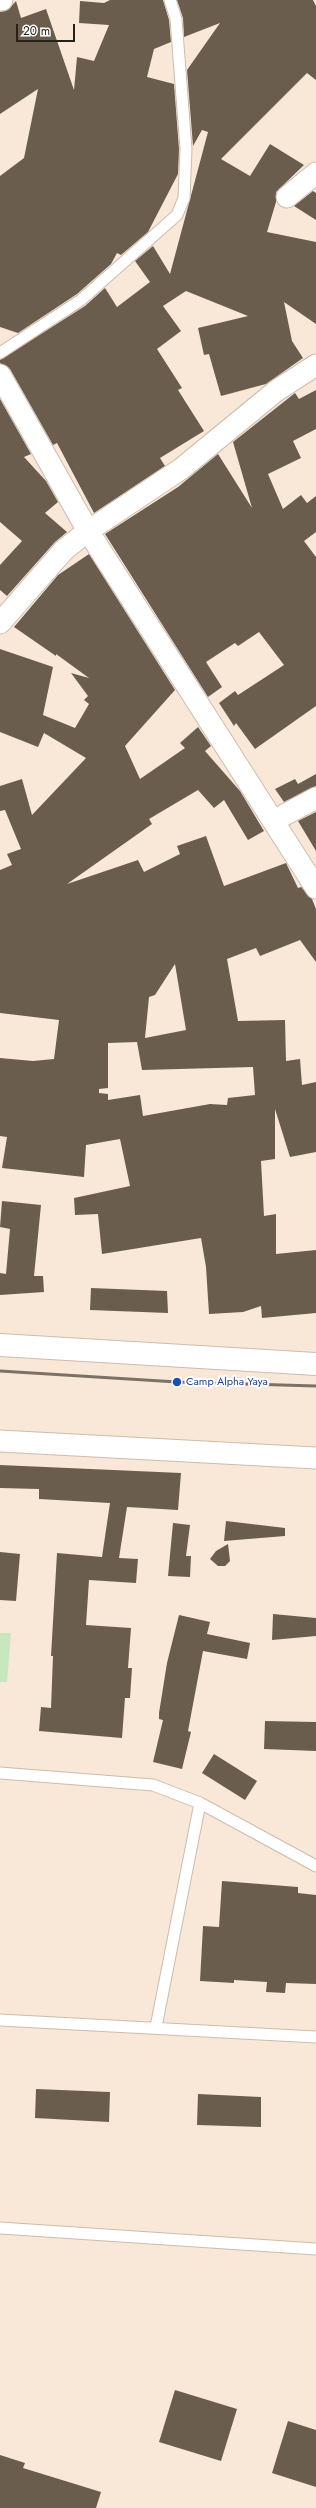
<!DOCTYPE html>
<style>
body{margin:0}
#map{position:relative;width:316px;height:2508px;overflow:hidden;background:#f9e8d7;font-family:Jost,sans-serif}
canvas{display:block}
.scale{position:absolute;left:16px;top:24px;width:59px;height:18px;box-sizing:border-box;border:2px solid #27211b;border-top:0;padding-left:5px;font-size:12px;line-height:14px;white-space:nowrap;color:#27211b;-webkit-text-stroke:3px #fff;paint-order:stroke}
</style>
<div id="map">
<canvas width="316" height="2508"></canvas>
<div class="scale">20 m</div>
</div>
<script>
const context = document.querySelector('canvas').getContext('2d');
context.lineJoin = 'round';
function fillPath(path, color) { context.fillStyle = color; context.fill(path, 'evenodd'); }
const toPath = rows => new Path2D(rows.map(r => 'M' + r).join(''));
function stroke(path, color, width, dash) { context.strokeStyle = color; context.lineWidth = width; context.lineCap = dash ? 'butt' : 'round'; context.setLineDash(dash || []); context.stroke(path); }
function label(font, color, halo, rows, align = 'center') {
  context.font = font + ' Jost,sans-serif'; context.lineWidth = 4; context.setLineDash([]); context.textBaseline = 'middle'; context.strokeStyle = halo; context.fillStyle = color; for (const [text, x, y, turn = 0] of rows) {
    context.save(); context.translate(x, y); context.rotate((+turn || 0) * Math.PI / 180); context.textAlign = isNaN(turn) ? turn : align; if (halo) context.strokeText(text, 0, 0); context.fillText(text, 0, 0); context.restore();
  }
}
const green = toPath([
 [0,1633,11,1633,7,1682,0,1682]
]);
const building = toPath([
 [110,0,163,0,169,20,171,42,154,49,147,77,174,84,179,149,178,174,148,232,121,255,117,253,111,264,77,294,18,333,0,327,0,176,24,158,38,89,0,114,0,12,8,10,16,1,21,18,46,9,74,90,77,57,94,61,109,25,79,23,80,1,104,3],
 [177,0,313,0,316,6,316,80,307,73,221,159,250,176,270,144,304,165,276,192,276,202,267,232,316,242,316,324,284,302,292,341,303,358,266,384,221,396,209,354,204,355,198,328,248,316,186,291,163,306,181,331,157,349,182,388,178,390,204,431,160,458,165,466,94,513,57,443,53,445,10,369,0,363,0,360,85,306,105,288,117,307,150,282,135,261,153,246,170,274,208,132,202,130,193,146,187,70,220,23,184,37,183,18],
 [313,191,316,193,316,220,294,206],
 [316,390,316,429,293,441,301,458,268,474,283,509,301,495,307,503,316,496,316,532,304,541,316,557,316,706,255,749,236,723,234,726,219,703,235,691,238,695,284,665,259,632,238,646,235,643,206,662,222,687,208,697,105,534,178,487,218,454,252,508,233,442,295,393,299,399],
 [0,399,31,454,24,457,46,481,58,502,45,513,67,532,55,542,7,596,0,590,0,565,22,541,0,522],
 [89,554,175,690,125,746,140,779,185,748,180,743,198,727,211,746,205,751,240,791,264,831,248,840,224,800,214,808,198,790,149,819,152,824,67,884,138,860,144,872,180,854,177,846,206,836,224,886,286,863,298,888,301,887,312,899,316,909,316,962,300,940,260,956,256,948,227,959,238,1021,285,1020,286,1061,300,1059,302,1085,316,1082,316,1152,290,1157,275,1109,275,1159,261,1161,264,1216,276,1214,276,1254,316,1250,316,1313,262,1318,261,1306,243,1312,209,1314,206,1267,201,1238,102,1254,98,1214,75,1215,74,1198,130,1186,120,1139,86,1145,84,1177,2,1168,7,1137,0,1136,0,1058,33,1061,54,1059,59,1020,0,1013,0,870,12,865,7,854,21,849,5,810,0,811,0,786,22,779,32,815,86,758,44,733,38,747,0,732,0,649,53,667,43,715,75,728,89,704,84,700,88,696,71,673,89,678,56,654,56,656,14,627,58,575],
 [175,964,186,1030,145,1038,149,997,155,995],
 [137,1042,142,1070,253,1067,255,1095,228,1098,227,1105,210,1104,143,1116,140,1095,108,1100,108,1094,99,1093,99,1089,108,1088,108,1043],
 [316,774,316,786,284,802,275,789,295,779,298,784],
 [316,812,316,851,298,821],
 [2,1201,41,1205,34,1276,43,1276,44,1292,0,1295,0,1273,6,1274,10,1229,0,1227],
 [91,1288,167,1291,168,1313,90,1310],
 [0,1465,181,1473,178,1510,127,1507,119,1558,138,1559,136,1583,89,1580,86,1625,131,1628,128,1668,132,1668,130,1698,125,1698,122,1738,39,1731,41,1707,51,1708,53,1656,51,1656,57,1553,102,1557,110,1503,39,1499,39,1489,0,1488],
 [226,1521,285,1528,285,1536,224,1541],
 [173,1523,190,1525,186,1556,191,1556,190,1577,168,1576],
 [228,1544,230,1561,225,1566,218,1566,210,1559,216,1551],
 [0,1552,20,1554,16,1601,0,1600],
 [273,1614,316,1618,316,1636,272,1640],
 [179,1615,210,1622,207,1634,250,1643,247,1659,203,1651,188,1731,191,1732,182,1769,153,1762,163,1720,159,1719,159,1713,167,1663],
 [265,1721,316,1722,316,1751,264,1749],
 [214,1754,257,1781,245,1800,202,1773],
 [222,1881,298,1887,298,1893,316,1895,316,1984,286,1983,285,1993,266,1992,267,1982,234,1980,234,1983,200,1981,203,1926,219,1927],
 [36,2089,110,2092,109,2122,35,2118],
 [198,2094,261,2097,261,2127,197,2125],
 [175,2390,237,2409,221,2461,159,2442],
 [288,2421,316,2430,316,2487,272,2473],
 [0,2455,25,2463,23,2468,101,2492,96,2508,0,2508]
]);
const lane = toPath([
 [0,353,81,300,177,215,184,198,186,149,176,19,170,0],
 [0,1773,153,1785,200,1803,316,1866],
 [0,2020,316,2037],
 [156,2027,200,1803],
 [0,2228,316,2249]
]);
const street = toPath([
 [0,0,2,0],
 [287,197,316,173],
 [0,375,88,531,316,888],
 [0,623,64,550,88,531,181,469,276,391,316,365],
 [273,821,316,798],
 [0,1441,316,1458]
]);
const secondary = toPath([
 [0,1345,316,1364]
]);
const rail = toPath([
 [0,1371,177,1382,316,1386]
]);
const markers = [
 [177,1382,5,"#1a4fb4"]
];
const transitNames = [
 ["Camp Alpha Yaya",186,1382]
];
fillPath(green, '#c7e7be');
fillPath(building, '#6b5d4e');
stroke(lane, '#cdbcac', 13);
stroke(street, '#cdbcac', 23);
stroke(secondary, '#cdbcac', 24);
stroke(lane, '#fff', 11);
stroke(street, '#fff', 21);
stroke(secondary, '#fff', 22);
stroke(rail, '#7b7166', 3);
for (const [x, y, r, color] of markers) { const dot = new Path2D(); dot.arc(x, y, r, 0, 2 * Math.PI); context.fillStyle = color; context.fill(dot); stroke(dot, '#fff', 1.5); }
label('11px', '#164399', '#fff', transitNames, 'left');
</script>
